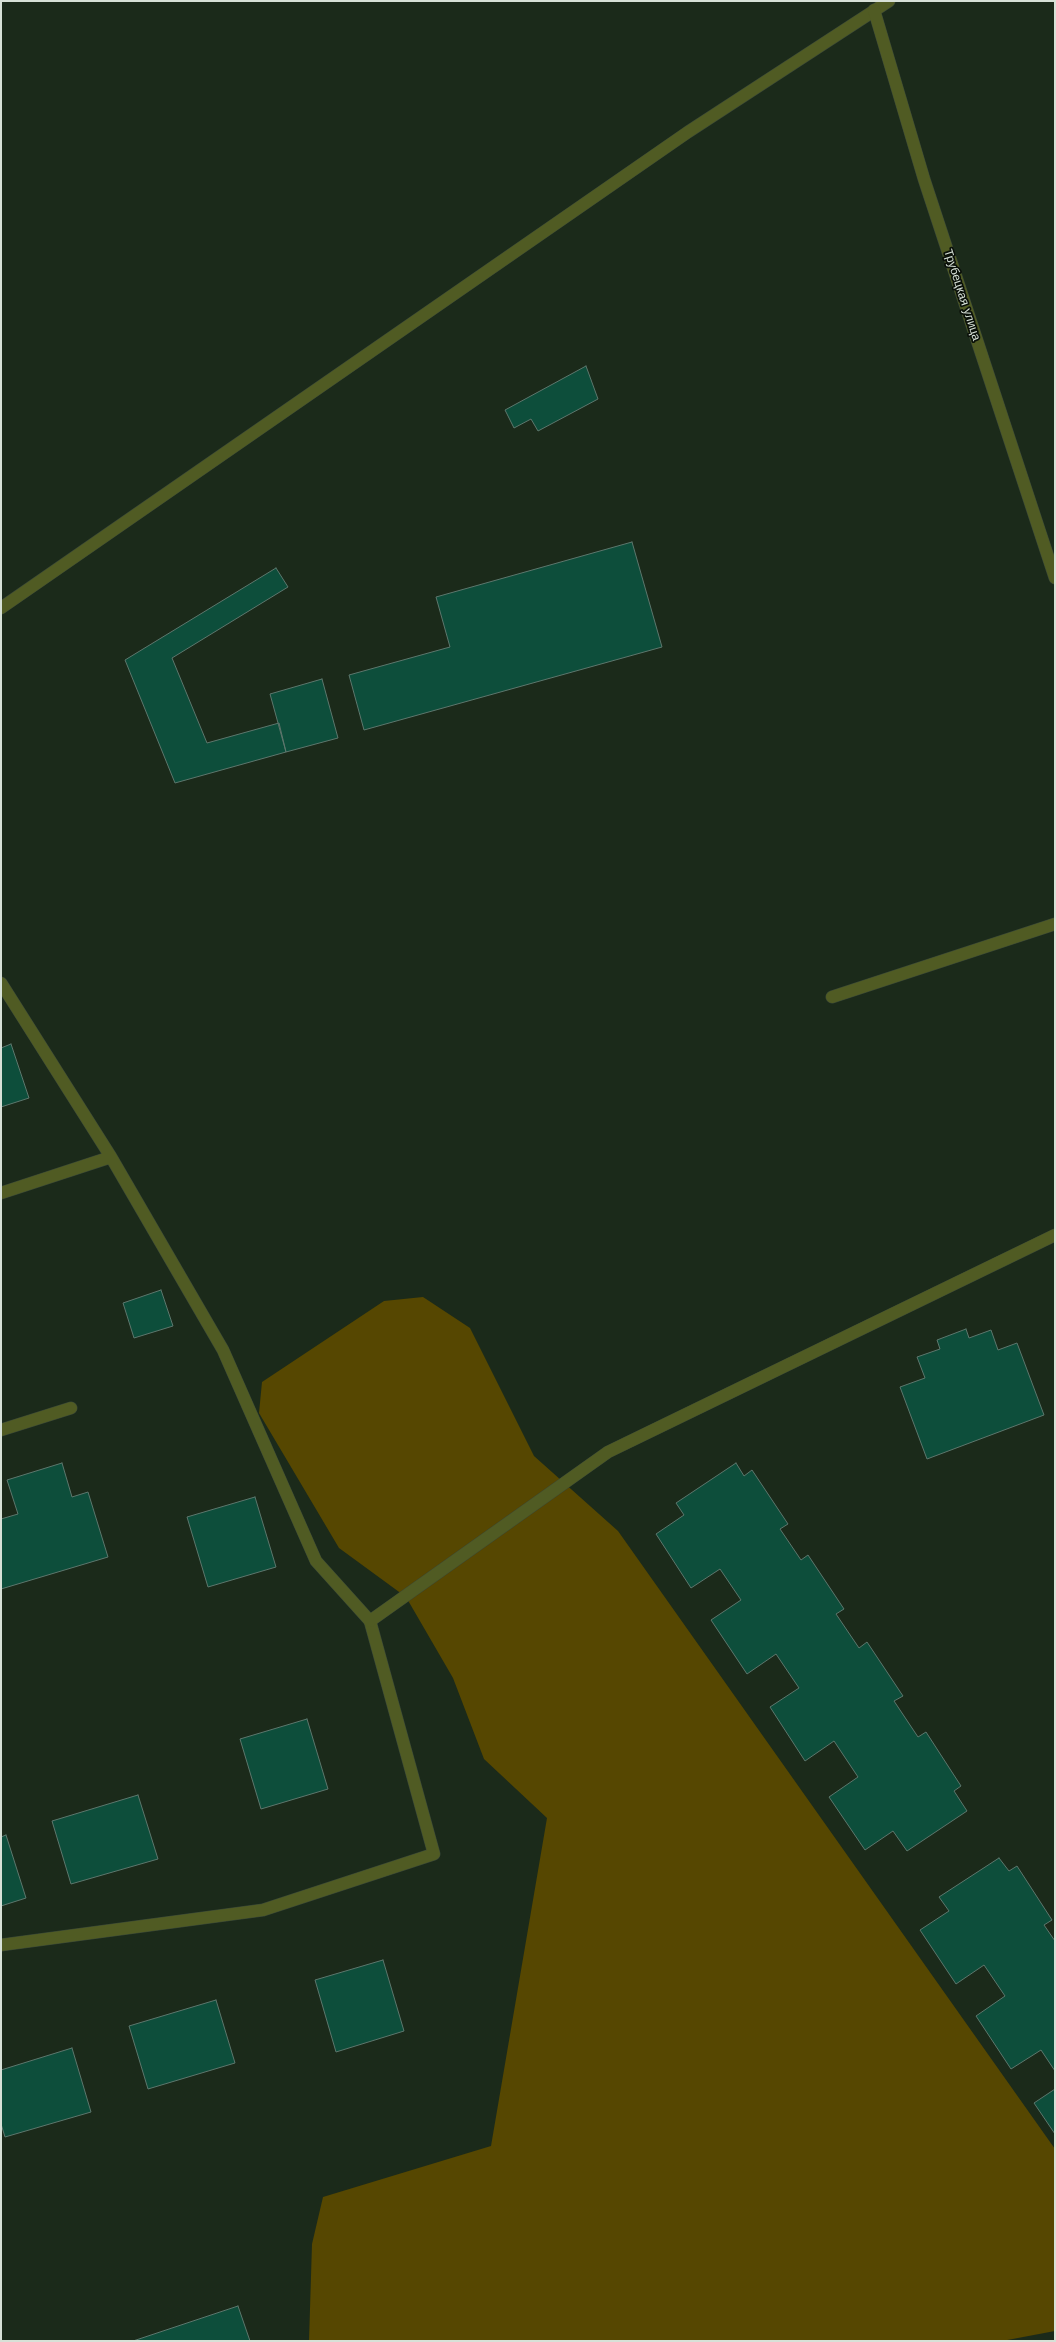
<!DOCTYPE html>
<meta charset="utf-8">
<style>
body{margin:0}
#map{position:relative;width:1056px;height:2342px;overflow:hidden;background:#1b2a1a;font-family:"Work Sans",sans-serif}
canvas{display:block}
.frame{position:absolute;inset:0;border:2px solid #d7e1d7;pointer-events:none}
</style>
<div id="map">
<canvas width="1056" height="2342"></canvas>
<div class="frame"></div>
</div>
<script>
const context = document.querySelector('canvas').getContext('2d');
context.lineJoin = 'round';
function fillPath(path, color) { context.fillStyle = color; context.fill(path, 'evenodd'); }
const toPath = rows => new Path2D(rows.map(r => 'M' + r).join(''));
function stroke(path, color, width, dash) { context.strokeStyle = color; context.lineWidth = width; context.lineCap = dash ? 'butt' : 'round'; context.setLineDash(dash || []); context.stroke(path); }
function label(font, color, halo, rows, align = 'center') {
  context.font = font + ' "Work Sans",sans-serif'; context.lineWidth = 3.5; context.setLineDash([]); context.textBaseline = 'middle'; context.strokeStyle = halo; context.fillStyle = color; for (const [text, x, y, turn = 0] of rows) {
    context.save(); context.translate(x, y); context.rotate((+turn || 0) * Math.PI / 180); context.textAlign = isNaN(turn) ? turn : align; if (halo) context.strokeText(text, 0, 0); context.fillText(text, 0, 0); context.restore();
  }
}
const green = toPath([
 [423,1297,470,1328,534,1456,618,1531,1055,2149,1055,2331,1002,2341,309,2341,312,2244,323,2197,491,2146,547,1818,484,1759,453,1678,406,1597,339,1548,259,1413,262,1382,384,1301]
]);
const building = toPath([
 [586,366,598,399,538,431,531,419,514,428,505,410,586,366],
 [632,542,662,647,364,730,349,675,450,647,436,597,632,542],
 [276,568,288,587,172,658,207,743,279,723,286,752,175,783,125,660,276,568],
 [322,679,338,738,286,752,270,694,322,679],
 [11,1044,29,1098,1,1107,1,1048,11,1044],
 [161,1290,173,1326,134,1338,123,1303,161,1290],
 [966,1329,969,1338,991,1330,998,1350,1017,1343,1044,1415,927,1459,900,1387,925,1378,917,1357,940,1349,937,1340,966,1329],
 [62,1463,72,1497,88,1492,108,1557,1,1589,1,1519,18,1514,7,1480,62,1463],
 [736,1463,744,1476,752,1470,788,1524,780,1529,801,1560,808,1555,844,1609,836,1614,859,1648,867,1642,903,1696,894,1701,918,1737,926,1732,961,1786,954,1791,967,1811,907,1851,893,1831,865,1850,829,1797,858,1777,834,1741,805,1761,770,1707,799,1688,776,1654,747,1674,711,1620,741,1600,720,1569,691,1588,656,1534,684,1515,676,1503,736,1463],
 [255,1497,276,1567,208,1587,187,1517,255,1497],
 [307,1719,328,1789,261,1809,240,1739,307,1719],
 [138,1795,158,1859,71,1884,52,1821,138,1795],
 [6,1835,26,1898,1,1906,1,1837,6,1835],
 [999,1858,1009,1871,1017,1866,1052,1920,1044,1925,1055,1941,1055,2071,1041,2050,1011,2069,976,2016,1005,1996,984,1965,956,1984,920,1930,949,1911,939,1897,999,1858],
 [383,1960,404,2031,336,2052,315,1980,383,1960],
 [216,2000,235,2063,148,2089,129,2026,216,2000],
 [72,2048,91,2112,5,2137,1,2124,1,2070,72,2048],
 [1055,2089,1055,2134,1034,2103,1055,2089],
 [238,2306,250,2341,133,2341,238,2306]
]);
const lane = toPath([
 [1,608,688,132,889,1],
 [832,997,1055,924],
 [1,1430,71,1408],
 [1,1945,263,1910,434,1854,370,1621]
]);
const street = toPath([
 [874,10,924,179,1055,578],
 [1,983,111,1157,223,1350,316,1561,370,1621,608,1452,1055,1235],
 [1,1193,111,1157]
]);
const streetNames = [
 ["Трубецкая улица",962,295,72]
];
fillPath(green, '#564701');
fillPath(building, '#0d4e3b');
stroke(building, '#5d776d', 1);
stroke(lane, '#394738', 13);
stroke(street, '#394738', 13);
stroke(lane, '#505b23', 12);
stroke(street, '#505b23', 12);
label('12px', '#d7e1d7', '#0a1009', streetNames);
</script>
